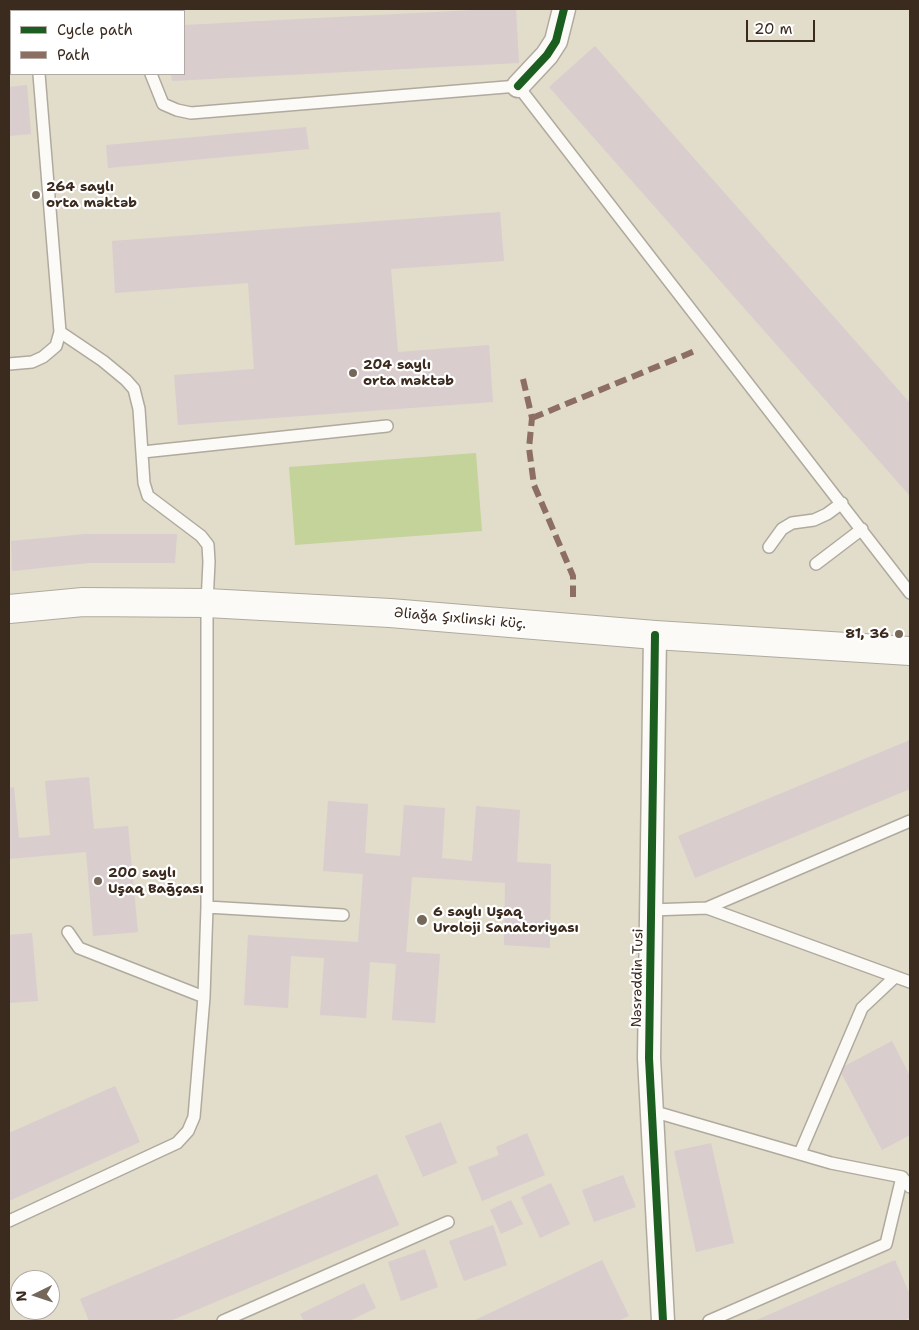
<!DOCTYPE html>
<meta charset="utf-8">
<style>
body{margin:0}
#map{position:relative;width:919px;height:1330px;overflow:hidden;background:#e2dcca;font-family:"Shantell Sans",sans-serif}
canvas{display:block}
.frame{position:absolute;inset:0;border:10px solid #3b2a1e;pointer-events:none}
.legend{position:absolute;left:10px;top:10px;width:175px;height:65px;box-sizing:border-box;background:#fff;border:1px solid #b1aaa5;margin:0;padding:6px 9px;list-style:none;font-size:15px;color:#3b2a1e}
.legend li{display:flex;align-items:center;gap:10px;height:25px}
.legend b{width:25px;border:1px solid #b1aaa5}
.north{position:absolute;left:10px;top:1270px;width:50px;height:50px;box-sizing:border-box;background:#fff;border:1px solid #b1aaa5;border-radius:50%;rotate:266deg;font-size:14px;font-weight:700;line-height:20px;text-align:center;color:#3b2a1e}
.north::after{content:'';display:block;margin:auto;width:18px;height:22px;background:#75685a;clip-path:polygon(50% 0,100% 100%,50% 72%,0 100%)}
.scale{position:absolute;left:746px;top:20px;width:69px;height:22px;box-sizing:border-box;border:2px solid #3b2a1e;border-top:0;padding-left:6px;font-size:15px;line-height:18px;white-space:nowrap;color:#3b2a1e;-webkit-text-stroke:4px #fff;paint-order:stroke}
</style>
<div id="map">
<canvas width="919" height="1330"></canvas>
<div class="frame"></div>
<ul class="legend">
<li><b style="height:6px;background:#1b5e20"></b>Cycle path</li>
<li><b style="height:6px;background:#8d6e63"></b>Path</li>
</ul>
<div class="north">N</div>
<div class="scale">20 m</div>
</div>
<script>
const context = document.querySelector('canvas').getContext('2d');
context.lineJoin = 'round';
function fillPath(path, color) { context.fillStyle = color; context.fill(path, 'evenodd'); }
const toPath = rows => new Path2D(rows.map(r => 'M' + r).join(''));
function stroke(path, color, width, dash) { context.strokeStyle = color; context.lineWidth = width; context.lineCap = dash ? 'butt' : 'round'; context.setLineDash(dash || []); context.stroke(path); }
function label(font, color, halo, rows, align = 'center') {
  context.font = font + ' "Shantell Sans",sans-serif'; context.lineWidth = 4.5; context.setLineDash([]); context.textBaseline = 'middle'; context.strokeStyle = halo; context.fillStyle = color; for (const [text, x, y, turn = 0] of rows) {
    context.save(); context.translate(x, y); context.rotate((+turn || 0) * Math.PI / 180); context.textAlign = isNaN(turn) ? turn : align; if (halo) context.strokeText(text, 0, 0); context.fillText(text, 0, 0); context.restore();
  }
}
const green = toPath([
 [476,453,482,531,295,545,289,467]
]);
const building = toPath([
 [492,9,516,9,519,63,172,81,171,74,184,74,184,25],
 [595,46,910,403,910,496,549,87],
 [27,85,31,134,9,136,9,87],
 [306,127,309,149,108,168,106,145],
 [500,212,504,261,391,269,398,352,489,345,493,402,178,425,174,375,254,369,248,283,115,293,112,241],
 [86,534,177,534,175,563,89,563,12,571,11,541],
 [910,740,910,789,695,878,678,836],
 [89,777,94,829,128,826,138,932,93,936,86,852,9,859,9,788,14,787,19,838,50,835,45,781],
 [328,801,368,804,365,853,400,856,404,805,445,808,442,858,472,861,476,806,520,810,517,862,551,864,550,948,504,945,505,883,412,877,406,952,440,954,435,1023,392,1020,396,964,370,962,366,1018,320,1015,324,958,291,956,288,1008,244,1005,248,935,358,942,363,874,323,871],
 [32,933,38,1001,9,1003,9,935],
 [892,1041,910,1076,910,1135,882,1150,839,1069],
 [115,1086,140,1142,9,1201,9,1133],
 [441,1122,457,1163,423,1177,405,1136],
 [527,1133,545,1175,482,1201,468,1167,499,1155,496,1147],
 [711,1143,734,1243,696,1252,674,1151],
 [377,1174,399,1225,170,1321,89,1321,80,1299],
 [623,1175,636,1207,594,1222,582,1190],
 [551,1183,570,1224,540,1238,521,1197],
 [511,1200,523,1224,501,1234,490,1210],
 [493,1225,507,1265,464,1281,449,1241],
 [425,1249,438,1287,401,1301,388,1262],
 [602,1260,629,1316,618,1321,473,1321],
 [895,1260,910,1295,910,1318,903,1321,754,1321],
 [364,1283,376,1308,349,1321,304,1321,300,1314]
]);
const lane = toPath([
 [123,9,125,11],
 [9,58,11,59],
 [151,74,163,104,177,110,191,113,518,86,910,593],
 [9,364,32,362,43,357,56,346,60,332,39,74],
 [143,452,387,426],
 [769,547,782,529,792,523,814,520,827,514,842,503],
 [816,564,862,529],
 [207,907,343,915],
 [707,908,910,821],
 [651,910,707,908,910,982],
 [68,932,79,948,204,997],
 [652,1111,831,1163,902,1177,910,1187],
 [800,1153,862,1008,895,977],
 [9,1221,177,1143,188,1131,194,1117,204,997,207,907,207,603,209,562,208,545,201,536,148,496,144,483,139,409,134,389,126,380,103,361,60,332],
 [223,1321,448,1222],
 [709,1321,886,1244,902,1177]
]);
const street = toPath([
 [518,86,547,55,556,41,564,9],
 [655,635,649,1058,663,1321]
]);
const secondary = toPath([
 [9,609,83,602,207,603,390,613,655,635,910,651]
]);
const quiet = toPath([
 [523,379,532,418,529,448,534,485,573,576,573,597],
 [532,418,695,351]
]);
const cycleway = toPath([
 [518,86,547,55,556,41,564,9],
 [655,635,649,1058,663,1321]
]);
const markers = [
 [36,195,5,"#75685a"],
 [353,373,5,"#75685a"],
 [899,634,5,"#75685a"],
 [98,881,5,"#75685a"],
 [422,920,6,"#75685a"]
];
const poiNames = [
 ["264 saylı",46,187],
 ["orta məktəb",46,203],
 ["204 saylı",363,365],
 ["orta məktəb",363,381],
 ["81, 36",889,634,"right"],
 ["200 saylı",108,873],
 ["Uşaq Bağçası",108,889],
 ["6 saylı Uşaq",433,912],
 ["Uroloji Sanatoriyası",433,928]
];
const streetNames = [
 ["Əliağa Şıxlinski küç.",460,619,5],
 ["Nəsrəddin Tusi",638,978,-89]
];
fillPath(green, '#c4d39a');
fillPath(building, '#d9cdce');
stroke(lane, '#b0aa9e', 14);
stroke(street, '#b0aa9e', 25);
stroke(secondary, '#b0aa9e', 30);
stroke(lane, '#fbfaf7', 11);
stroke(street, '#fbfaf7', 22);
stroke(secondary, '#fbfaf7', 28);
stroke(quiet, '#8d6e63', 6, [12, 6]);
stroke(cycleway, '#1b5e20', 8);
for (const [x, y, r, color] of markers) { const dot = new Path2D(); dot.arc(x, y, r, 0, 2 * Math.PI); context.fillStyle = color; context.fill(dot); stroke(dot, '#fff', 2); }
label('bold 14px', '#3b2a1e', '#fff', poiNames, 'left');
label('14px', '#3b2a1e', '#fff', streetNames);
</script>
